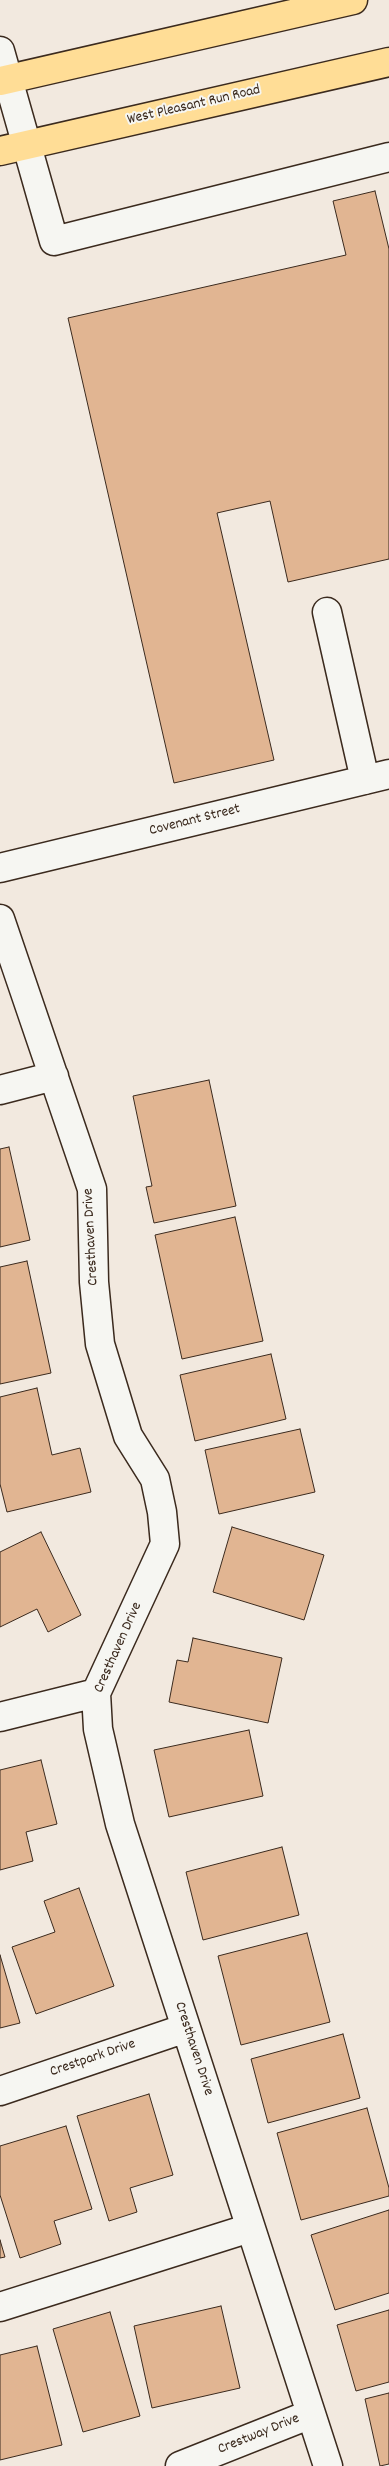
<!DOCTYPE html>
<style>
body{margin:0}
canvas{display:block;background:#f2e9df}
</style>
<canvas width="389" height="2466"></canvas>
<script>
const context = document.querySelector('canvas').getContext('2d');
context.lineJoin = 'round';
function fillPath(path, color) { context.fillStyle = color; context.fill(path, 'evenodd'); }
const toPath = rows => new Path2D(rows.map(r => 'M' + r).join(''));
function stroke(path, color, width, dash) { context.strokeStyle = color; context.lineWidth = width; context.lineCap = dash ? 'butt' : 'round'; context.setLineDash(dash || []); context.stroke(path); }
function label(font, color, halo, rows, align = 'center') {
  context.font = font + ' Dekko,sans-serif'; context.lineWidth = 4; context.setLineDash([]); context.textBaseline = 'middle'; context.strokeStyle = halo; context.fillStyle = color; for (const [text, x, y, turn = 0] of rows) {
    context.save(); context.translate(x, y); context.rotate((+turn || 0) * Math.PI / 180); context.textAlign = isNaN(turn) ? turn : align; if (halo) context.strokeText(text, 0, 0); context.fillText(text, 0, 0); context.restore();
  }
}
const building = toPath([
 [375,191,389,249,389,559,288,582,270,501,217,513,274,760,174,783,68,318,346,255,333,201,375,191],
 [209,1080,236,1206,154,1223,146,1187,152,1186,133,1096,209,1080],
 [9,1147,30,1240,0,1247,0,1149,9,1147],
 [235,1217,263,1341,182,1359,155,1235,235,1217],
 [27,1261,51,1373,0,1384,0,1267,27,1261],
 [271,1354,286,1419,195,1441,180,1375,271,1354],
 [37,1388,52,1455,80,1448,91,1492,7,1512,0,1484,0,1397,37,1388],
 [300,1429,315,1492,219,1514,205,1450,300,1429],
 [232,1527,324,1555,304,1620,213,1592,232,1527],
 [41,1532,81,1615,48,1632,37,1609,0,1627,0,1552,41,1532],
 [193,1638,282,1658,268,1723,169,1702,177,1660,188,1662,193,1638],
 [249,1730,263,1796,169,1817,154,1750,249,1730],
 [41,1760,57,1824,26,1832,33,1861,0,1870,0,1770,41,1760],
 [282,1847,299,1915,203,1940,186,1872,282,1847],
 [79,1888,114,1986,36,2014,12,1947,55,1932,44,1901,79,1888],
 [307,1933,330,2022,241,2045,218,1956,307,1933],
 [0,1955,20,2023,0,2028,0,1955],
 [343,2034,360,2098,268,2123,251,2059,343,2034],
 [149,2094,173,2175,130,2188,137,2212,109,2221,77,2116,149,2094],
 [367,2108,389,2188,389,2196,301,2220,277,2133,367,2108],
 [66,2126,92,2209,54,2221,61,2244,20,2258,0,2195,0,2146,66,2126],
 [389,2210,389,2293,335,2310,311,2235,389,2210],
 [0,2240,5,2257,0,2258,0,2240],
 [221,2306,240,2388,152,2408,134,2326,221,2306],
 [389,2310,389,2382,356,2391,337,2325,389,2310],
 [110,2312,140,2416,83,2432,53,2329,110,2312],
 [37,2346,62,2445,0,2460,0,2355,37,2346],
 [389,2393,389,2464,380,2466,365,2399,389,2393]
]);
const minor = toPath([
 [0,51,54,241,389,157],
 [327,612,365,780],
 [0,868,389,774],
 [0,919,92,1189,94,1282,100,1344,128,1436,155,1479,162,1512,165,1544,96,1693,98,1729,120,1824,328,2466],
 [0,1090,54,1076],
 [0,1717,96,1693],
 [0,2091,186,2028],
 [0,2307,250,2228],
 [180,2466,311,2414]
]);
const major = toPath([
 [0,81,353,0],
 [0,151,389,62]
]);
const streetNames = [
 ["West Pleasant Run Road",194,106,-13],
 ["Covenant Street",195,821,-14],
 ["Cresthaven Drive",92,1237,-93],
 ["Cresthaven Drive",119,1648,-66],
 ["Cresthaven Drive",193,2049,72],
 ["Crestpark Drive",93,2059,-19],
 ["Crestway Drive",259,2435,-22]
];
fillPath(building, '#e1b592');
stroke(building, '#3b2a1e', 1);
stroke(minor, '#3b2a1e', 31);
stroke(major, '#3b2a1e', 31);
stroke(minor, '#f6f6f2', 28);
stroke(major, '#ffdd96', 28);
label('15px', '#3b2a1e', '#f6f6f2', streetNames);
</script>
